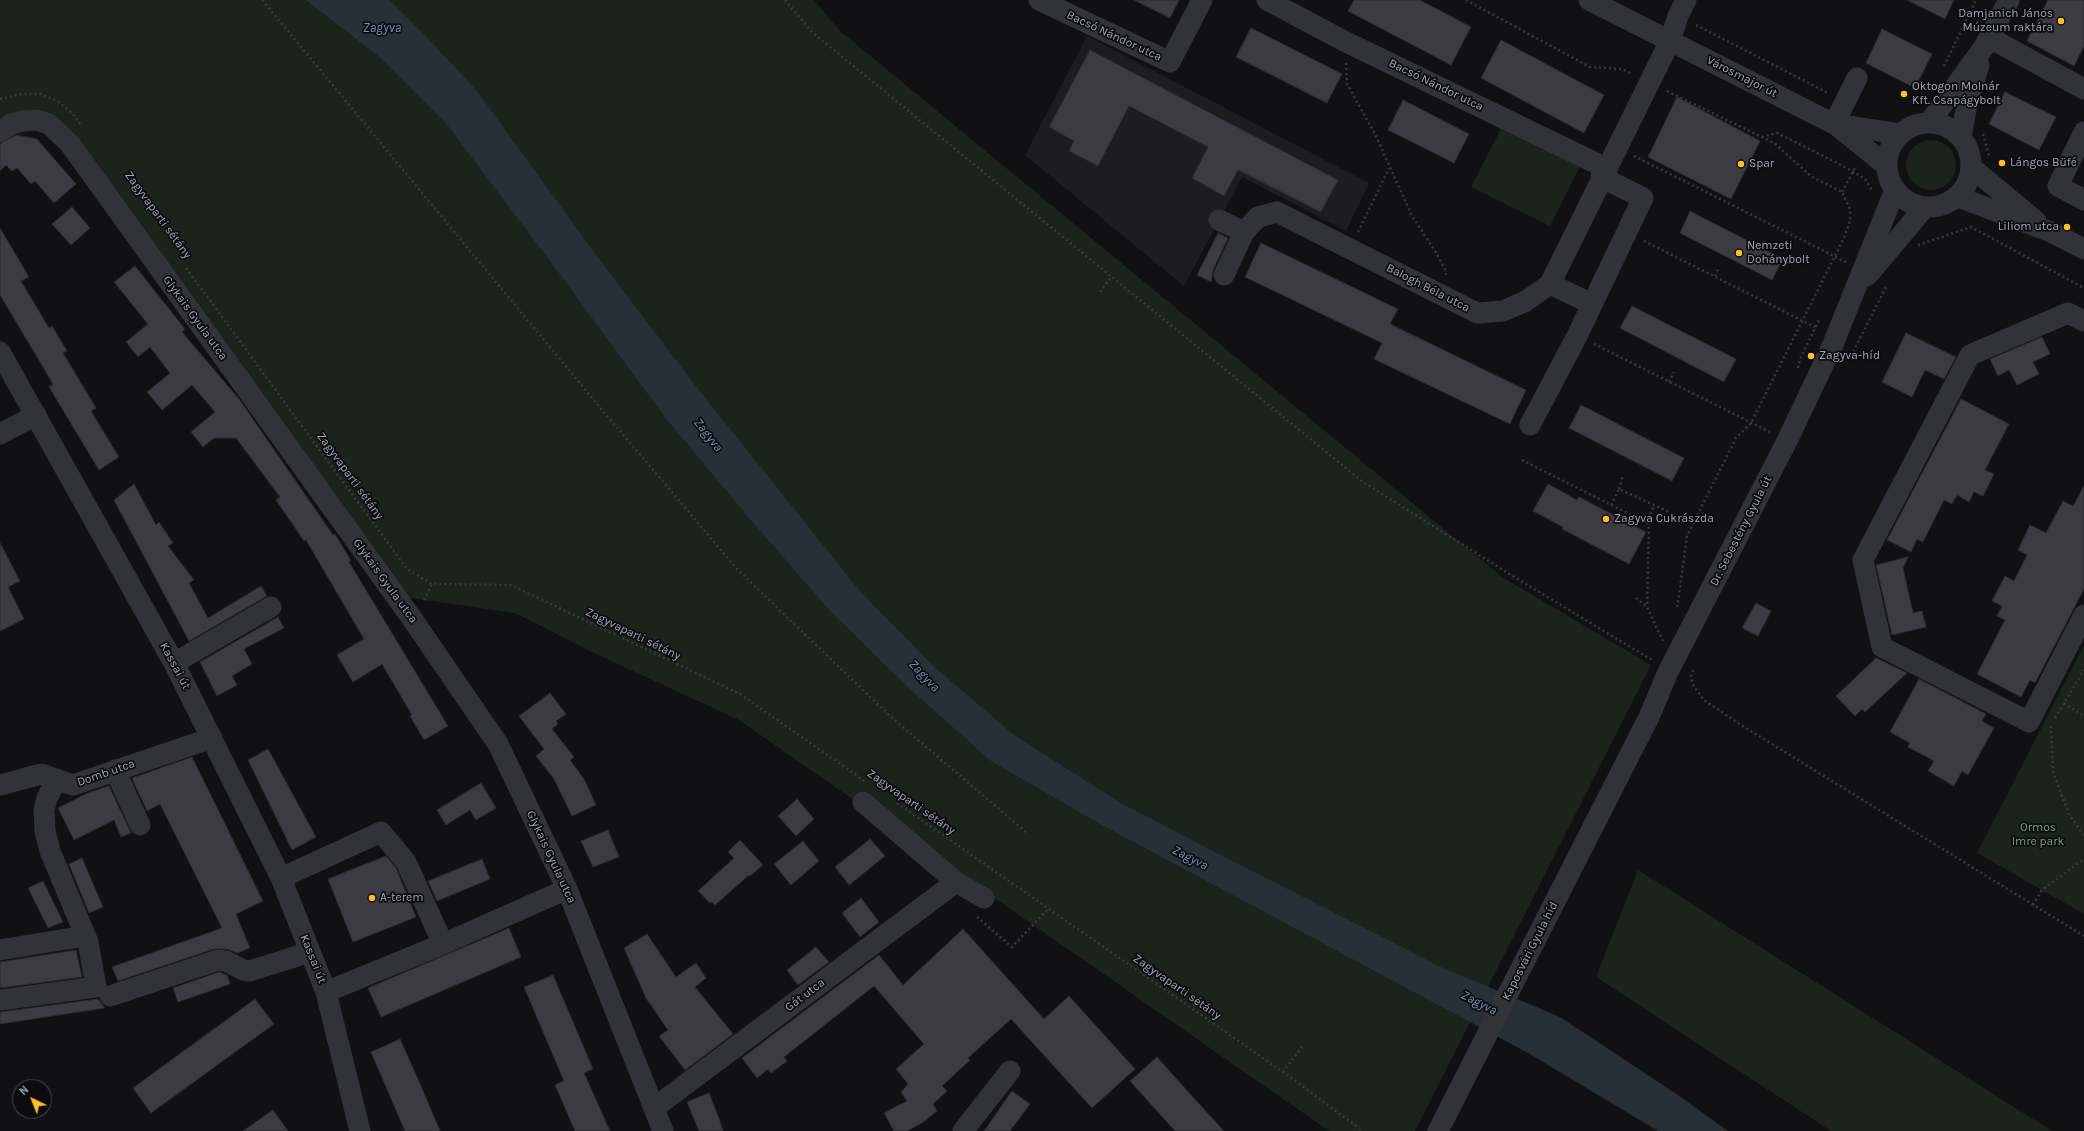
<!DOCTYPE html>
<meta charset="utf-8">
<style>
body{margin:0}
#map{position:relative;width:2084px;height:1131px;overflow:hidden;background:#111113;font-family:Karla,sans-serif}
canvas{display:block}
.north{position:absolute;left:12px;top:1079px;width:40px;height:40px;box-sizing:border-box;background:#0c0c0e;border:1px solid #484a51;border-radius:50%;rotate:317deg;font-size:11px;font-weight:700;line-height:16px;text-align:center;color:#a2a6b5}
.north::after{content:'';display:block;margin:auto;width:14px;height:18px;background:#fcc220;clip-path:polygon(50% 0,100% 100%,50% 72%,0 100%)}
</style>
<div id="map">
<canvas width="2084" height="1131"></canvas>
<div class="north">N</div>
</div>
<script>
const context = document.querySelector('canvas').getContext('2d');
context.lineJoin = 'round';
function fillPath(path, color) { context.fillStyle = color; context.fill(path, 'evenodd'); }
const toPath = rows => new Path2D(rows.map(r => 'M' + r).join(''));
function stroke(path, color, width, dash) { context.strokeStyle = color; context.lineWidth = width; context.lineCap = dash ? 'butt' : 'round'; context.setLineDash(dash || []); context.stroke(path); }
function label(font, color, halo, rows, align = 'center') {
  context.font = font + ' Karla,sans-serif'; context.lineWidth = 3.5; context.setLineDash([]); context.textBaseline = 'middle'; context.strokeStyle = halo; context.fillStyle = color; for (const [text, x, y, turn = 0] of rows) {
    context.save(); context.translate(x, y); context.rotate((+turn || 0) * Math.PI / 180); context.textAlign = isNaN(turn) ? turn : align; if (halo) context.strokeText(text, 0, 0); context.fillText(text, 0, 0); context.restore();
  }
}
const built = toPath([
 [1087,36,1369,183,1346,231,1242,177,1184,286,1025,155]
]);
const green = toPath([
 [0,0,814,0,839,30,1502,577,1651,665,1415,1131,1329,1131,739,720,596,654,515,613,404,597,69,150,43,131,4,132,0,136],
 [1502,127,1580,166,1550,226,1471,187],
 '1906 165a25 25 0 1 1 50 0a25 25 0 1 1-50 0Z',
 [2084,645,2084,914,1977,853],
 [1638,870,2052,1131,1831,1131,1596,977]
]);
const water = toPath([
 [306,0,389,0,421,31,477,91,593,251,698,389,859,590,933,666,1014,735,1119,802,1211,850,1441,967,1560,1017,1678,1095,1728,1131,1658,1131,1528,1053,1100,824,991,761,910,689,832,613,749,518,664,416,559,273,445,122,382,59]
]);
const building = toPath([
 [1134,0,1179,0,1170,18,1134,0],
 [1354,0,1420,0,1471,27,1451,65,1348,11,1354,0],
 [1907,0,1954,0,1945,19,1907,0],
 [2048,0,2084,0,2084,46,2074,66,2027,41,2048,0],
 [1251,28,1342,74,1327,103,1236,57,1251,28],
 [1882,29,1932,54,1915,88,1866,63,1882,29],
 [1501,40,1604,95,1584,133,1481,78,1501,40],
 [1090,50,1338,180,1321,212,1238,170,1224,196,1192,178,1208,147,1129,106,1098,166,1069,151,1074,141,1049,127,1090,50],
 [2005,92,2056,117,2039,150,1989,124,2005,92],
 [1677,97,1760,141,1731,199,1648,157,1677,97],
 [1403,100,1469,134,1454,163,1388,130,1403,100],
 [16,135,37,139,76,184,54,203,35,181,31,184,17,168,12,171,6,165,0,171,0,144,16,135],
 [72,207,90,228,71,245,52,224,72,207],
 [1690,211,1783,259,1772,280,1680,233,1690,211],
 [0,228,29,277,21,281,49,328,52,326,67,351,63,353,96,408,91,411,119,457,99,470,49,387,53,384,0,295,0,228],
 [1218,233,1228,238,1213,270,1211,282,1197,275,1218,233],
 [1261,243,1398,309,1390,324,1526,390,1510,424,1374,359,1382,343,1245,277,1261,243],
 [135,266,185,329,182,332,239,399,333,535,335,534,351,561,349,562,448,726,424,740,410,716,412,715,382,664,353,682,337,655,364,639,306,540,304,541,276,500,280,497,236,438,214,438,203,447,191,432,215,412,192,385,162,410,147,392,170,373,150,347,138,357,126,342,148,324,114,282,135,266],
 [1632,306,1736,359,1724,382,1620,328,1632,306],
 [1906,333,1956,357,1944,379,1925,370,1912,397,1882,382,1906,333],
 [2042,337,2050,354,2033,362,2039,374,2017,385,2009,370,1998,376,1990,359,2042,337],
 [1961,399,2009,424,1985,470,1994,474,1983,496,1974,492,1969,502,1957,495,1952,504,1944,500,1923,542,1917,539,1911,552,1887,540,1961,399],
 [1581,405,1684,458,1672,481,1569,428,1581,405],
 [134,484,156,525,159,522,173,543,168,546,194,580,189,583,208,618,261,586,267,596,189,641,114,500,134,484],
 [1548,484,1577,500,1579,497,1646,532,1629,564,1562,529,1563,527,1533,511,1548,484],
 [2084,486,2084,589,2035,683,2030,680,2021,697,1977,674,2005,620,1997,616,2002,606,1992,601,2005,576,2014,581,2027,555,2018,550,2030,525,2046,533,2063,501,2073,506,2084,486],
 [0,543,20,581,8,587,24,619,0,631,0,543],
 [1908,557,1903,568,1913,613,1922,611,1926,627,1892,635,1876,565,1908,557],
 [1756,603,1771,611,1758,636,1742,628,1756,603],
 [278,617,284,628,244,649,252,664,232,676,237,685,217,696,200,662,278,617],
 [1876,658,1907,673,1865,712,1862,709,1855,716,1836,696,1876,658],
 [1919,679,1986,714,1982,721,1994,728,1968,775,1962,771,1954,786,1928,771,1934,761,1908,747,1910,743,1890,732,1919,679],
 [550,693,566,714,556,721,558,724,552,729,574,757,570,760,584,779,596,805,572,816,554,779,536,756,544,749,519,716,550,693],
 [268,749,316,837,292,850,248,760,268,749],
 [192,757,263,901,236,914,250,948,237,953,227,949,214,949,118,981,112,967,222,928,160,804,147,811,132,778,192,757],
 [481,783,496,808,476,820,470,810,446,825,437,810,481,783],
 [109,786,131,833,121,837,114,820,74,840,58,808,88,793,109,786],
 [797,799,814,819,796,836,778,816,797,799],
 [608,830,619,857,593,867,581,841,608,830],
 [870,839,885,856,849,885,835,867,870,839],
 [740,840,763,865,750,876,749,875,715,905,712,902,710,903,698,891,734,858,728,852,740,840],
 [803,841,819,861,791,885,774,864,803,841],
 [386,856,396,868,416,917,353,942,328,879,386,856],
 [82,858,103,907,89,913,69,864,82,858],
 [482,859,490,879,437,901,428,881,482,859],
 [43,881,63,922,48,928,28,888,43,881],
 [861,898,879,922,860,937,842,913,861,898],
 [509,928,521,957,381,1017,368,988,509,928],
 [963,929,1044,1019,1069,996,1135,1069,1092,1108,1011,1019,968,1058,970,1060,942,1086,947,1091,933,1104,937,1111,922,1123,907,1131,894,1131,884,1113,907,1101,901,1092,908,1084,896,1069,924,1044,874,986,784,1057,787,1061,771,1073,768,1069,757,1078,742,1058,879,955,903,985,963,929],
 [647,934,676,977,696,963,706,978,695,987,733,1034,685,1070,659,1036,668,1030,646,998,624,948,647,934],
 [816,947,829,962,798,985,787,970,816,947],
 [76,950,82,977,0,988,0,962,76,950],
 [219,972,227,975,230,984,178,1002,173,988,219,972],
 [553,975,593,1069,584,1073,610,1131,575,1131,555,1085,564,1081,524,987,553,975],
 [98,999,105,1008,0,1024,0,1012,98,999],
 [255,999,274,1024,151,1113,133,1088,255,999],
 [400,1039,421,1086,440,1131,405,1131,371,1052,400,1039],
 [1157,1057,1191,1095,1224,1131,1175,1131,1130,1081,1157,1057],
 [1012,1091,1030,1104,1010,1131,984,1131,1012,1091],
 [709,1093,720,1121,723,1131,699,1131,687,1102,709,1093],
 [273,1110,288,1131,243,1131,273,1110]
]);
const path = toPath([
 [262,0,598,405,737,569,890,716,1027,833],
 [785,0,813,33,1363,482,1511,575,1652,660],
 [1466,0,1590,67,1622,69,1632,74],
 [1696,25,1828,93],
 [1346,63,1347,84,1375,134,1412,216,1435,251,1445,269,1446,275],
 [1944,66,1976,0],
 [1667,91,1774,143,1812,177,1842,192,1850,209,1850,221,1844,238,1751,423,1736,438,1687,536,1677,609],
 [0,99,22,94,41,94,57,101,72,113,81,125],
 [1983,134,1989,156],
 [1762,137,1777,133,1845,167,1865,179,1873,192],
 [1634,156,1846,262],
 [1842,192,1856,166],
 [1358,232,1389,168],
 [1644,241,1815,327],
 [1918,245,1971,227,2084,288],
 [186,268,407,569,432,584,511,585,740,694,866,782],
 [1715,276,1718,269],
 [1100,292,1111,277],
 [1594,344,1770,432],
 [1851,356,1887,285],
 [1798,368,1800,359,1820,318],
 [1669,382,1674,372],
 [1522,460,1649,524,1647,607],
 [1619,489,1623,475],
 [1611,505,1619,489,1693,523],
 [1646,523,1654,506],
 [1636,598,1647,607,1663,641],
 [424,600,432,584],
 [1693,670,1691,676,1693,685,1704,700,1741,725,2084,936],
 [2064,703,2084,716],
 [2055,718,2084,670],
 [2051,726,2053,772,2069,814,2084,836],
 [897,803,1283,1072,1363,1131],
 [2033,905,2042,890,2084,859],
 [977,917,1012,947,1049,908],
 [1283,1072,1304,1044]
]);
const minor = toPath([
 [1039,0,1170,62,1202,0],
 [1267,0,1344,41,1606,168],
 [1589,0,1834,124,1900,134],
 [1990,38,2084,89],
 '1887 165a42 42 0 1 1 84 0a42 42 0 1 1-84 0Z',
 [1929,123,1984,47,2009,0],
 [1834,124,1857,78],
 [1835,124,1887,166],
 [0,132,11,124,23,121,36,120,49,124,70,144,413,620,498,744,567,889,663,1131],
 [2084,132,2058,186,2084,200],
 [1961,137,1967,104,1979,65],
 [1971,167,2036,221],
 [1958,197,2051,232,2084,249],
 [1219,220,1244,232,1258,217,1277,212,1477,313,1503,311,1526,301,1550,284,1670,41,1678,16,1686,0],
 [1224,275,1244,232],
 [1867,276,1925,207],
 [1550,284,1592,304],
 [2084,321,2068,313,1970,355,1863,560,1882,647,2029,722,2084,615],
 [0,352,174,663,281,878,326,992,360,1131],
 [1530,425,1577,336,1643,198,1601,177],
 [0,434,36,415],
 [174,663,271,607],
 [115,770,140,825],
 [0,785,41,774,73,785,212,738],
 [281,878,381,832,406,862,443,944],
 [956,882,984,898],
 [0,950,85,936],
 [326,992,443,944,567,889],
 [110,996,218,960,226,961,243,970,250,971,310,952],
 [0,1000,96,987,88,942,50,851,45,831,44,810,47,798,57,779],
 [654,1108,956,882,863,802],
 [963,1131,1010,1071],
 [1438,1131,1649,717,1668,672,1787,441,1833,344,1895,190]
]);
const markers = [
 [2061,21,4,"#fcc220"],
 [1904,94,4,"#fcc220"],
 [2002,163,4,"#fcc220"],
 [1741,164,4,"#fcc220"],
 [2067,227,4,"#fcc220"],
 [1739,253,4,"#fcc220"],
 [1811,356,4,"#fcc220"],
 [1606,519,4,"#fcc220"],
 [372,898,4,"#fcc220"]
];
const poiNames = [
 ["Damjanich János",2053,14,"right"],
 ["Múzeum raktára",2053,28,"right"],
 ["Oktogon Molnár",1912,87],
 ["Kft. Csapágybolt",1912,101],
 ["Lángos Büfé",2010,163],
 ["Spar",1749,164],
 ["Liliom utca",2059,227,"right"],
 ["Nemzeti",1747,246],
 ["Dohánybolt",1747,260],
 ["Zagyva-híd",1819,356],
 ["Zagyva Cukrászda",1614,519],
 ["A-terem",380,898]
];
const streetNames = [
 ["Bacsó Nándor utca",1114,36,25],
 ["Városmajor út",1742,77,27],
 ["Bacsó Nándor utca",1436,85,26],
 ["Zagyvaparti sétány",158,215,54],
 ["Balogh Béla utca",1428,288,27],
 ["Glykais Gyula utca",195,318,54],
 ["Zagyvaparti sétány",350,476,54],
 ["Dr. Sebestény Gyula út",1741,531,-63],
 ["Glykais Gyula utca",385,581,54],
 ["Zagyvaparti sétány",633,634,26],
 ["Kassai út",175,666,62],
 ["Domb utca",106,773,-19],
 ["Zagyvaparti sétány",911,802,35],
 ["Glykais Gyula utca",551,857,65],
 ["Kaposvári Gyula híd",1530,951,-63],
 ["Kassai út",313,959,68],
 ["Zagyvaparti sétány",1177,987,35],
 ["Gát utca",805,995,-37]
];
const parkNames = [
 ["Ormos",2038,828],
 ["Imre park",2038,842]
];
const waterNames = [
 ["Zagyva",382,28],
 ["Zagyva",708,435,52],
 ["Zagyva",924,676,47],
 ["Zagyva",1190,858,27],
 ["Zagyva",1479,1003,27]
];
fillPath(built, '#1d1d20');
fillPath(green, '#1b231d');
fillPath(water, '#272f37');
fillPath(building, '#3b3b41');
stroke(building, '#2b2b2f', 1);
stroke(path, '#383a3f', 2.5, [2, 3]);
stroke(minor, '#323338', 21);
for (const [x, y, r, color] of markers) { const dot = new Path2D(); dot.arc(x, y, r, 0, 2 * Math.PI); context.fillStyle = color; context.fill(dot); stroke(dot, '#0c0c0e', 1.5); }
label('12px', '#a2a6b5', '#0c0c0e', poiNames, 'left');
label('12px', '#a2a6b5', '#0c0c0e', streetNames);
label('12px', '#77a17d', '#0c0c0e', parkNames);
label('italic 13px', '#7692b2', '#0c0c0e', waterNames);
</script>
